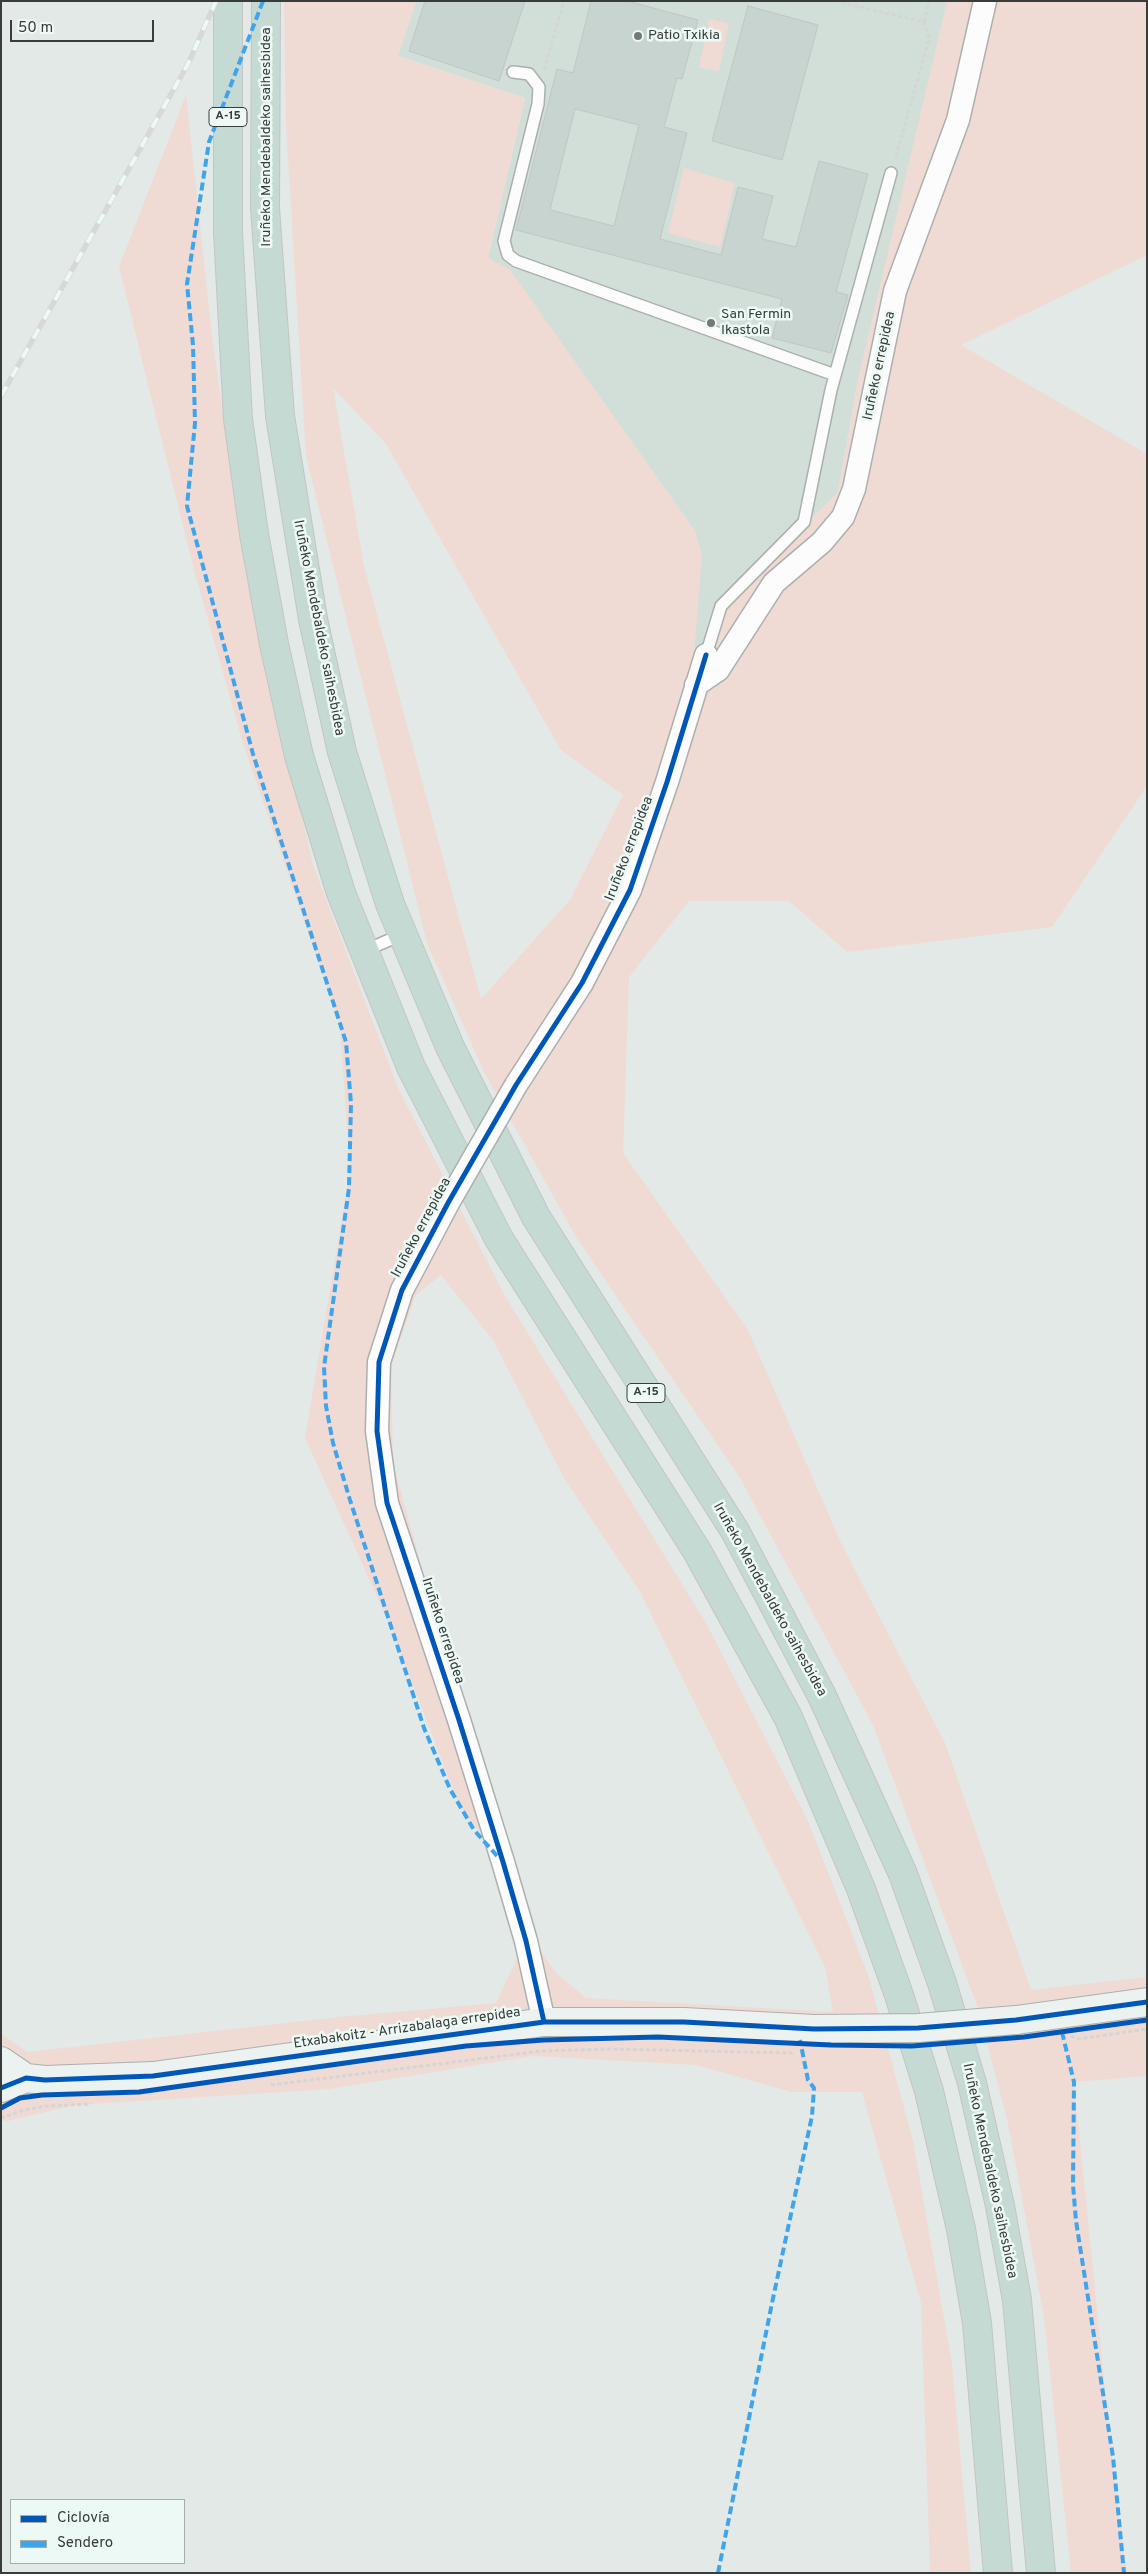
<!DOCTYPE html>
<meta charset="utf-8">
<style>
body{margin:0}
#map{position:relative;width:1148px;height:2574px;overflow:hidden;background:#e3e9e6;font-family:Overpass,sans-serif}
canvas{display:block}
.frame{position:absolute;inset:0;border:2px solid #383d3b;pointer-events:none}
.legend{position:absolute;left:10px;top:2499px;width:175px;height:65px;box-sizing:border-box;background:#edf9f4;border:1px solid #a5aeaa;margin:0;padding:6px 9px;list-style:none;font-size:15px;color:#383d3b}
.legend li{display:flex;align-items:center;gap:10px;height:25px}
.legend b{width:25px;border:1px solid #a5aeaa}
.scale{position:absolute;left:10px;top:20px;width:144px;height:22px;box-sizing:border-box;border:2px solid #383d3b;border-top:0;padding-left:6px;font-size:15px;line-height:18px;white-space:nowrap;color:#383d3b;-webkit-text-stroke:4px #edf9f4;paint-order:stroke}
</style>
<div id="map">
<canvas width="1148" height="2574"></canvas>
<div class="frame"></div>
<ul class="legend">
<li><b style="height:6px;background:#0057b8"></b>Ciclovía</li>
<li><b style="height:6px;background:#3fa4ec"></b>Sendero</li>
</ul>
<div class="scale">50 m</div>
</div>
<script>
const context = document.querySelector('canvas').getContext('2d');
context.lineJoin = 'round';
function fillPath(path, color) { context.fillStyle = color; context.fill(path, 'evenodd'); }
const toPath = rows => new Path2D(rows.map(r => 'M' + r).join(''));
function stroke(path, color, width, dash) { context.strokeStyle = color; context.lineWidth = width; context.lineCap = dash ? 'butt' : 'round'; context.setLineDash(dash || []); context.stroke(path); }
function label(font, color, halo, rows, align = 'center') {
  context.font = font + ' Overpass,sans-serif'; context.lineWidth = 5; context.setLineDash([]); context.textBaseline = 'middle'; context.strokeStyle = halo; context.fillStyle = color; for (const [text, x, y, turn = 0] of rows) {
    context.save(); context.translate(x, y); context.rotate((+turn || 0) * Math.PI / 180); context.textAlign = isNaN(turn) ? turn : align; if (halo) context.strokeText(text, 0, 0); context.fillText(text, 0, 0); context.restore();
  }
}
const built = toPath([
 [416,1,957,1,859,375,838,492,713,657,694,652,701,555,695,531,510,271,488,258,525,98,398,56]
]);
const green = toPath([
 [284,1,416,1,398,56,525,98,488,258,510,270,695,531,702,555,694,652,696,683,721,606,838,492,859,375,947,1,1147,1,1147,255,961,345,1147,454,1147,786,1052,927,847,952,789,901,689,901,629,977,623,1153,748,1330,842,1545,945,1743,1031,1990,1147,1977,1147,2076,1074,2082,1114,2477,1127,2573,1071,2573,1044,2317,1008,2123,977,2005,873,1725,740,1478,576,1237,483,1070,427,943,306,456,286,125],
 [333,388,386,444,561,750,623,795,570,900,481,999,364,566],
 [709,19,729,24,719,71,699,67],
 [186,95,212,337,246,576,313,865,398,1088,505,1296,706,1623,808,1821,868,1975,913,2141,952,2364,971,2573,930,2573,921,2303,862,2092,792,2092,696,2065,533,2056,330,2089,75,2105,8,2121,1,2120,1,2034,28,2052,339,2017,496,2003,521,1950,510,1906,556,1973,586,1998,833,2012,825,1967,639,1590,564,1478,493,1340,441,1275,416,1295,391,1366,393,1463,503,1862,459,1805,390,1625,305,1438,350,1171,340,1026,242,740,194,570,119,267],
 [684,168,735,183,720,247,668,233]
]);
const building = toPath([
 [425,1,525,1,499,81,409,51,425,1],
 [591,1,627,1,698,20,682,79,677,78,664,127,687,133,660,239,721,255,738,187,773,196,762,239,796,247,819,161,868,174,836,292,848,295,831,353,772,338,782,299,516,230,557,69,573,73,591,1],
 [575,109,639,125,614,226,550,210,575,109],
 [748,6,818,25,782,160,712,141,748,6]
]);
const path = toPath([
 [835,1,924,22,929,39,895,160],
 [924,22,929,1],
 [544,70,564,1],
 [1071,2036,1078,2039,1147,2029],
 [271,2085,542,2051,609,2049,792,2053,794,2051],
 [1,2118,24,2110,45,2106,91,2104]
]);
const lane = toPath([
 [513,72,529,74,539,87,538,104,504,241,508,255,516,261,835,375],
 [706,655,721,606,804,522,831,390,891,173],
 [364,951,403,934]
]);
const street = toPath([
 [696,685,718,670,774,583,822,542,843,517,854,489,895,291,958,120,985,1],
 [516,1085,582,983,630,890,667,782,706,655],
 [448,1203,402,1290,379,1362,377,1431,387,1503,459,1720,503,1862,526,1941,544,2022]
]);
const secondary = toPath([
 [1016,2020,1147,2002],
 [1,2061,26,2078],
 [1,2088,26,2078,45,2080,153,2076,544,2022,684,2022,814,2029]
]);
const highway = toPath([
 [228,1,228,232,238,419,254,534,274,644,299,756,341,893,411,1067,499,1239,697,1551,788,1717,861,1889,899,1995,929,2091,961,2229,977,2323,998,2573],
 [266,1,265,208,280,416,313,619,342,752,390,904,450,1047,536,1217,735,1531,822,1696,903,1874,942,1983,972,2083,1000,2206,1017,2300,1041,2573]
]);
const rail = toPath([
 [1,396,188,64,216,1]
]);
const streetBridge = toPath([
 [448,1203,516,1085]
]);
const secondaryBridge = toPath([
 [814,2029,918,2028,1016,2020]
]);
const quiet = toPath([
 [263,1,209,142,187,284,193,345,195,423,187,506,253,754,346,1042,351,1104,349,1188,324,1367,326,1406,333,1443,350,1500,424,1728,450,1789,474,1830,498,1857],
 [1062,2032,1074,2082,1073,2185,1076,2221,1113,2457,1124,2573],
 [718,2573,772,2303,812,2116,814,2088,808,2080,800,2040]
]);
const cycleway = toPath([
 [544,2022,526,1941,503,1862,459,1720,387,1503,377,1431,379,1362,402,1290,448,1203,516,1085,582,983,630,890,667,782,706,655],
 [1,2088,26,2078,45,2080,153,2076,544,2022,684,2022,814,2029,918,2028,1016,2020,1147,2002],
 [1,2108,20,2098,42,2095,139,2092,466,2046,543,2040,658,2037,831,2045,912,2046,1024,2037,1147,2020]
]);
const markers = [
 [638,36,5,"#747977"],
 [711,323,5,"#747977"]
];
const shields = [
 [228,117,38],
 [646,1393,38]
];
const shieldNames = [
 ["A-15",228,117],
 ["A-15",646,1393]
];
const poiNames = [
 ["Patio Txikia",648,36],
 ["San Fermin",721,315],
 ["Ikastola",721,331]
];
const streetNames = [
 ["Iruñeko Mendebaldeko saihesbidea",267,137,-90],
 ["Iruñeko errepidea",880,366,-78],
 ["Iruñeko Mendebaldeko saihesbidea",318,628,79],
 ["Iruñeko errepidea",630,849,-69],
 ["Iruñeko errepidea",422,1228,-62],
 ["Iruñeko Mendebaldeko saihesbidea",769,1600,61],
 ["Iruñeko errepidea",442,1631,72],
 ["Etxabakoitz - Arrizabalaga errepidea",407,2029,-8],
 ["Iruñeko Mendebaldeko saihesbidea",989,2171,78]
];
fillPath(built, '#d2dfd8');
fillPath(green, '#f0dad4');
fillPath(building, '#c8d4cf');
stroke(building, '#c1c6c4', 1);
stroke(lane, '#abb0ae', 14);
stroke(street, '#abb0ae', 25);
stroke(secondary, '#abb0ae', 30);
stroke(highway, '#c2c5c4', 30);
stroke(path, '#d4d5d5', 3, [4, 2.5]);
stroke(lane, '#fbfcfb', 11);
stroke(street, '#fbfcfb', 22);
stroke(secondary, '#ebf2ef', 28);
stroke(highway, '#c6dad4', 28);
stroke(rail, '#d6d9d8', 5.5);
stroke(rail, '#edf9f4', 4, [11]);
stroke(streetBridge, '#abb0ae', 25, []);
stroke(secondaryBridge, '#abb0ae', 30, []);
stroke(streetBridge, '#fbfcfb', 22);
stroke(secondaryBridge, '#ebf2ef', 28);
stroke(quiet, '#3fa4ec', 4, [8, 4]);
stroke(cycleway, '#0057b8', 5);
for (const [x, y, r, color] of markers) { const dot = new Path2D(); dot.arc(x, y, r, 0, 2 * Math.PI); context.fillStyle = color; context.fill(dot); stroke(dot, '#edf9f4', 2); }
for (const [x, y, w] of shields) { const box = new Path2D(); box.roundRect(x - w / 2, y - 9.5, w, 19, 4); context.fillStyle = '#edf9f4'; context.fill(box); stroke(box, '#383d3b', 1); }
label('bold 12px', '#383d3b', null, shieldNames);
label('14px', '#383d3b', '#edf9f4', poiNames, 'left');
label('14px', '#383d3b', '#edf9f4', streetNames);
</script>
